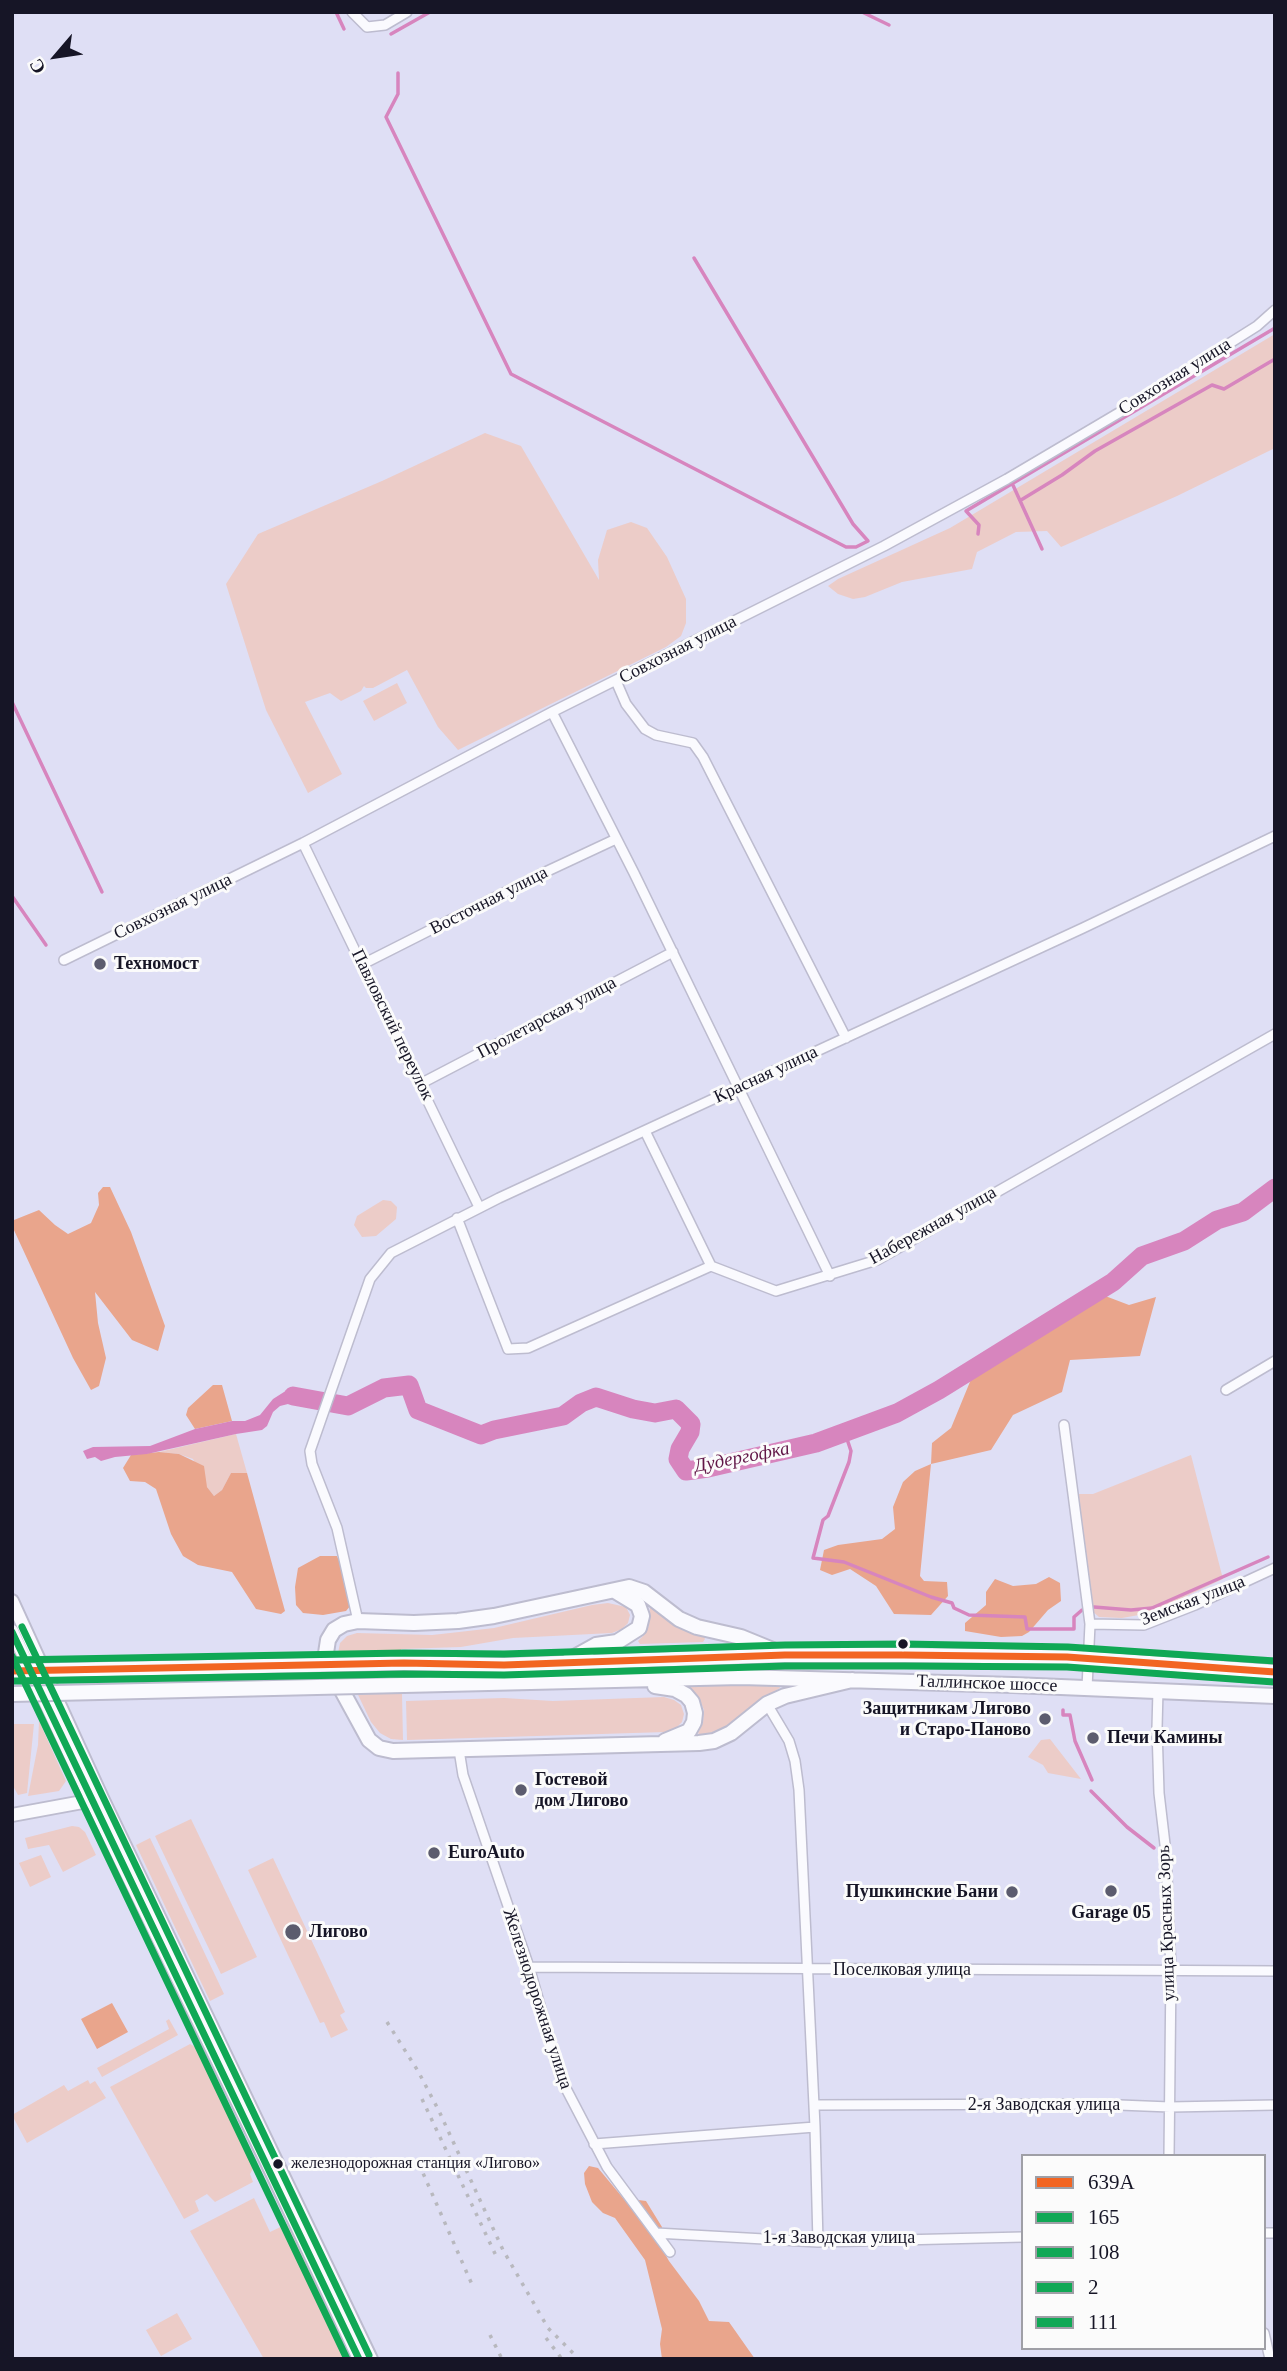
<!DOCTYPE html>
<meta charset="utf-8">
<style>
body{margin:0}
#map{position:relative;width:1287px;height:2371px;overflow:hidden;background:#dfdff5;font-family:"Times New Roman",serif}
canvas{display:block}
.frame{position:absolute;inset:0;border:14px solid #161526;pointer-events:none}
.legend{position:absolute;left:1021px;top:2154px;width:245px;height:196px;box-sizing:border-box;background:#fbfbfb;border:2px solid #9f9fa6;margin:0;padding:9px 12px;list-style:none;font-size:21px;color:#161526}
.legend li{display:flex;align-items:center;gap:14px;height:35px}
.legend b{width:35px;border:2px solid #9f9fa6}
.north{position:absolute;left:21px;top:21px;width:70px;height:70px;-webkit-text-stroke:5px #fbfbfb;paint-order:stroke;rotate:241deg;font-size:19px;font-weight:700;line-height:28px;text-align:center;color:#161526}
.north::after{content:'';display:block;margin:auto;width:24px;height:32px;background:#161526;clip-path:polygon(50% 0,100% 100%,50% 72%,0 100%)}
</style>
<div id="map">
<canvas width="1287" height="2371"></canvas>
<div class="frame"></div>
<ul class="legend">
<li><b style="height:9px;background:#f26522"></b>639А</li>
<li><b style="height:9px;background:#10a855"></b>165</li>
<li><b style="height:9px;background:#10a855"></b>108</li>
<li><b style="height:9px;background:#10a855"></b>2</li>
<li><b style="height:9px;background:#10a855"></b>111</li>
</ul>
<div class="north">С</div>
</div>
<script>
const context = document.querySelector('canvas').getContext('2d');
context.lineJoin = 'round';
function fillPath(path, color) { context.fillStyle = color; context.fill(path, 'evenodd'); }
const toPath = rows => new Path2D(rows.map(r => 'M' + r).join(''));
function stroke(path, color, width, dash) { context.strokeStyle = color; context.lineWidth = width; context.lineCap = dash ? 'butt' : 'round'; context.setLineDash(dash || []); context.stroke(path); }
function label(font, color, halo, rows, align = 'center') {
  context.font = font + ' "Times New Roman",serif'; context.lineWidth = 6; context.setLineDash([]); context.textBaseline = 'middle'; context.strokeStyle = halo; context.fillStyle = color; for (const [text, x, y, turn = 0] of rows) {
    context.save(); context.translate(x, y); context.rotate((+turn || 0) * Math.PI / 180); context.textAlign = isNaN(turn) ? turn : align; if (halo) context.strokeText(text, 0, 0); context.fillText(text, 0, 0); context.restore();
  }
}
const green = toPath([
 [1275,334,1275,448,1177,496,1061,547,1047,531,1016,532,977,552,972,569,902,582,865,597,853,599,838,594,828,586,838,579,950,528],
 [485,433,521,446,599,580,598,560,607,530,631,522,647,528,667,557,686,599,686,623,681,636,666,647,458,750,438,727,407,670,373,688,366,688,364,686,361,691,341,701,330,693,305,702,342,774,308,793,266,710,226,584,258,534,382,481],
 [397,683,407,703,374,721,363,701],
 [383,1200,391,1201,397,1207,396,1219,376,1236,362,1237,354,1225,357,1216],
 [236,1434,247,1473,231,1473,222,1490,214,1496,207,1487,193,1459,179,1454,159,1452],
 [1191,1455,1223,1579,1150,1613,1122,1618,1099,1617,1091,1610,1078,1494,1093,1494],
 [608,1603,626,1607,630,1615,628,1623,622,1629,612,1633,513,1638,461,1647,401,1649,403,1740,391,1739,380,1733,371,1722,338,1653,340,1643,347,1636,357,1633,432,1635,459,1632,494,1628,592,1605],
 [650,1607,675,1624,704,1637,705,1639,703,1642,640,1644,638,1641,644,1635,649,1625],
 [690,1685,779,1686,780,1688,751,1706,727,1727,701,1736,698,1733,703,1723,704,1710,699,1698,689,1687],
 [664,1697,674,1700,681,1705,684,1714,682,1722,675,1729,666,1732,407,1740,406,1701,504,1698,553,1701],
 [39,1721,66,1781,59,1791,28,1796,38,1745],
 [12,1724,34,1724,27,1793,18,1795,12,1784],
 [1050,1739,1081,1779,1048,1773,1043,1765,1028,1757,1041,1740],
 [191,1819,257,1957,221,1974,155,1836],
 [72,1826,79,1827,85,1832,96,1855,63,1872,49,1845,28,1849,25,1838],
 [150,1838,224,1994,210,2001,136,1845],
 [41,1855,51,1877,30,1887,19,1863],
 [273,1858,345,2012,340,2015,348,2030,331,2038,324,2022,320,2023,248,1870],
 [169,2019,178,2035,102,2077,97,2068,169,2029,166,2021],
 [190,2044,197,2048,204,2060,254,2167,250,2174,253,2182,215,2202,207,2194,195,2201,199,2211,184,2219,110,2087],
 [88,2080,90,2084,95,2081,106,2098,27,2143,12,2115,64,2085,68,2091],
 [254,2198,270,2232,287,2224,352,2359,264,2359,190,2231],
 [177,2313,192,2339,161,2356,146,2330]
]);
const forest = toPath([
 [103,1187,110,1187,131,1232,165,1326,158,1351,132,1340,95,1292,98,1323,106,1358,99,1386,91,1390,73,1358,13,1228,14,1220,39,1210,55,1225,68,1234,91,1223,99,1205,98,1193],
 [1100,1294,1129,1305,1156,1297,1140,1356,1070,1360,1062,1392,1013,1415,991,1450,931,1464,920,1576,924,1581,947,1582,948,1596,931,1615,894,1614,876,1586,850,1569,832,1575,820,1570,824,1550,838,1545,882,1539,895,1529,893,1507,903,1482,915,1471,931,1464,932,1443,951,1428,974,1372],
 [213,1385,222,1385,232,1421,195,1429,186,1415,188,1408],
 [159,1452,179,1454,204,1466,207,1487,214,1496,222,1490,231,1473,247,1473,285,1611,281,1614,256,1609,232,1572,198,1565,183,1556,171,1534,156,1489,145,1482,130,1481,123,1468,131,1455],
 [320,1556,337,1556,345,1574,351,1605,346,1611,323,1615,303,1613,296,1605,295,1587,298,1568],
 [1049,1577,1060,1583,1061,1601,1048,1610,1029,1632,1022,1636,1001,1637,965,1631,965,1623,986,1605,986,1592,995,1579,1013,1586,1036,1584],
 [112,2003,128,2032,97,2049,81,2019],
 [589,2166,598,2168,623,2198,646,2201,662,2227,661,2247,669,2261,699,2301,709,2321,729,2322,755,2359,662,2359,660,2344,662,2329,645,2260,615,2218,603,2213,592,2202,585,2184,584,2173]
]);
const water = toPath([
 [296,1391,319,1392,314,1406,292,1403,280,1406,273,1412,267,1426,262,1430,236,1434,147,1454,115,1457,101,1461,95,1457,87,1459,83,1451,93,1447,150,1446,195,1429,232,1421,245,1421,260,1415,273,1399,284,1392]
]);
const stream = toPath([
 [336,12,344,29],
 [862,12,889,25],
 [391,34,430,12],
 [398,73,398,94,386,117,511,374,846,547,856,547,868,541,853,524,694,258],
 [1012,483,1042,549],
 [1021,500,1062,475,1095,451,1212,385,1224,389,1275,359],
 [978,534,979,525,966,511,1275,328],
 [12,702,102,892],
 [12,896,46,945],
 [845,1433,851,1451,849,1462,828,1516,823,1520,813,1558,844,1562,931,1597,952,1603,954,1608,969,1615,1025,1617,1027,1629,1074,1629,1074,1617,1082,1610],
 [1094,1607,1131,1610,1152,1608,1268,1557],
 [1063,1710,1063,1715,1070,1715,1075,1741,1092,1780],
 [1091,1791,1127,1827,1154,1848]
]);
const river = toPath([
 [293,1396,348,1406,384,1388,409,1385,418,1410,481,1435,494,1430,563,1416,581,1403,596,1397,633,1409,655,1413,676,1409,691,1424,690,1432,680,1449,678,1459,686,1471,708,1468,816,1443,897,1413,939,1390,1113,1282,1142,1256,1184,1241,1217,1220,1243,1212,1275,1188]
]);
const street = toPath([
 [352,12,367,27,385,25,407,12],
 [616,681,626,704,645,729,656,735,693,743,703,757,846,1038],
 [552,712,634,873,830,1276],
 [303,843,479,1207],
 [64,960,303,843,552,712,884,546,1007,479,1122,411,1257,326,1275,310],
 [363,964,539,875,616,839],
 [420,1084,673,952],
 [645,1131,711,1266],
 [457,1218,508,1349,528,1348,711,1266,776,1291,877,1260,1275,1034],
 [1226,1390,1275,1361],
 [1064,1425,1090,1624],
 [358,1621,337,1528,312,1464,310,1451,370,1279,391,1253,499,1198,1083,928,1275,836],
 [1087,1688,1090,1624,1144,1625,1195,1605,1275,1568],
 [1158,1690,1157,1728,1159,1793,1166,1853,1171,1970,1169,2156],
 [767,1704,789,1741,795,1761,799,1790,815,2127,818,2242],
 [459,1750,463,1775,529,1967,561,2079,607,2167,670,2252],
 [529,1967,1275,1971],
 [814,2105,1094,2104,1170,2107,1275,2105],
 [594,2144,815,2127],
 [656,2233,818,2242,1023,2237],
 [1264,2233,1275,2233],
 [1264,2333,1270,2359]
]);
const secondary = toPath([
 [12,1601,102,1798,371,2359],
 [12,1631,91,1800,273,2175,359,2359],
 [12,1815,99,1799]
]);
const primary = toPath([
 [785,1655,741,1637,697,1627,679,1619,644,1592,629,1587,494,1616,458,1621,414,1623,358,1621,344,1624,334,1630,328,1640,326,1653,328,1665,369,1740,379,1748,393,1751,699,1743,714,1741,731,1733,767,1704,785,1696,852,1680],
 [569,1660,596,1645,617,1642,639,1628,642,1616,638,1605,615,1591],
 [404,1663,504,1665,785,1655,904,1655,1067,1657,1275,1672],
 [404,1685,741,1677,1013,1685,1275,1696],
 [655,1686,675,1689,686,1695,692,1702,695,1713,694,1722,689,1731,665,1741]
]);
const rail = toPath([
 [387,2022,418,2071,439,2111,503,2250,548,2328,579,2359],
 [422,2099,498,2260],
 [419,2164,474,2289],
 [490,2335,502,2359],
 [546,2338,562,2359]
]);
const primaryBridge = toPath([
 [12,1671,404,1663],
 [12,1694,404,1685]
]);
const bus1 = toPath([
 [12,1671,404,1663,504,1665,785,1655,904,1655,1067,1657,1275,1672]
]);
const bus2 = toPath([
 [12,1656,347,2359],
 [12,1681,404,1674,504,1675,785,1666,904,1666,1067,1667,1274,1682]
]);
const bus3 = toPath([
 [12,1660,404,1653,504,1654,785,1645,904,1644,1068,1647,1275,1661]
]);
const bus4 = toPath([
 [12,1632,359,2359]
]);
const bus5 = toPath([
 [22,1627,369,2355]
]);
const markers = [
 [100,964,7,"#5c5c6e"],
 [903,1644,6,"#161526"],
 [1045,1719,7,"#5c5c6e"],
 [1093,1738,7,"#5c5c6e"],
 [521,1790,7,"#5c5c6e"],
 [434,1853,7,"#5c5c6e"],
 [1111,1891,7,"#5c5c6e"],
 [1012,1892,7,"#5c5c6e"],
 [293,1932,9,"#5c5c6e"],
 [278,2164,6,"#161526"]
];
const busNames = [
 ["железнодорожная станция «Лигово»",291,2164]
];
const streetNames = [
 ["Совхозная улица",1175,377,-32],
 ["Совхозная улица",678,650,-27],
 ["Восточная улица",489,901,-27],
 ["Совхозная улица",173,907,-26],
 ["Пролетарская улица",547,1018,-28],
 ["Павловский переулок",392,1025,64],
 ["Красная улица",766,1075,-25],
 ["Набережная улица",933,1226,-29],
 ["Земская улица",1193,1601,-21],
 ["Таллинское шоссе",987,1684,2],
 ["улица Красных Зорь",1167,1923,-92],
 ["Поселковая улица",902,1970],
 ["Железнодорожная улица",537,1999,72],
 ["2-я Заводская улица",1044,2105],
 ["1-я Заводская улица",839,2238]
];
const poiNames = [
 ["Техномост",114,964],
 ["Защитникам Лигово",1031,1709,"right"],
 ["и Старо-Паново",1031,1730,"right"],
 ["Печи Камины",1107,1738],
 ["Гостевой",535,1780],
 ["дом Лигово",535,1801],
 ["EuroAuto",448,1853],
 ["Пушкинские Бани",998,1892,"right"],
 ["Garage 05",1111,1913,"center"],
 ["Лигово",309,1932]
];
const waterNames = [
 ["Дудергофка",742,1458,-11]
];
fillPath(green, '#ecccc8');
fillPath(forest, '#e9a58c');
fillPath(water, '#d785be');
stroke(stream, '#d785be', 3.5);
stroke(river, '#d785be', 19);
stroke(street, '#bdbccf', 12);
stroke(secondary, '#bdbccf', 16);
stroke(primary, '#bdbccf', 18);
stroke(street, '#fafafe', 9);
stroke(secondary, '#fafafe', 12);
stroke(primary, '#fafafe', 14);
stroke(rail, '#b8b8be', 3.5, [3.5, 7]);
stroke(primaryBridge, '#bdbccf', 18, []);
stroke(primaryBridge, '#fafafe', 14);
stroke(bus1, '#f26522', 7);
stroke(bus2, '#10a855', 7);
stroke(bus3, '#10a855', 7);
stroke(bus4, '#10a855', 7);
stroke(bus5, '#10a855', 7);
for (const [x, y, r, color] of markers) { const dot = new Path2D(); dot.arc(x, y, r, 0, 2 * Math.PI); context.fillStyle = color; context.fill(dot); stroke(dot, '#fbfbfb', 2.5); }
label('16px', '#161526', '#fbfbfb', busNames, 'left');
label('18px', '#161526', '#fbfbfb', streetNames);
label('bold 18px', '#161526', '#fbfbfb', poiNames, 'left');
label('italic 19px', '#611647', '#fbfbfb', waterNames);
</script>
